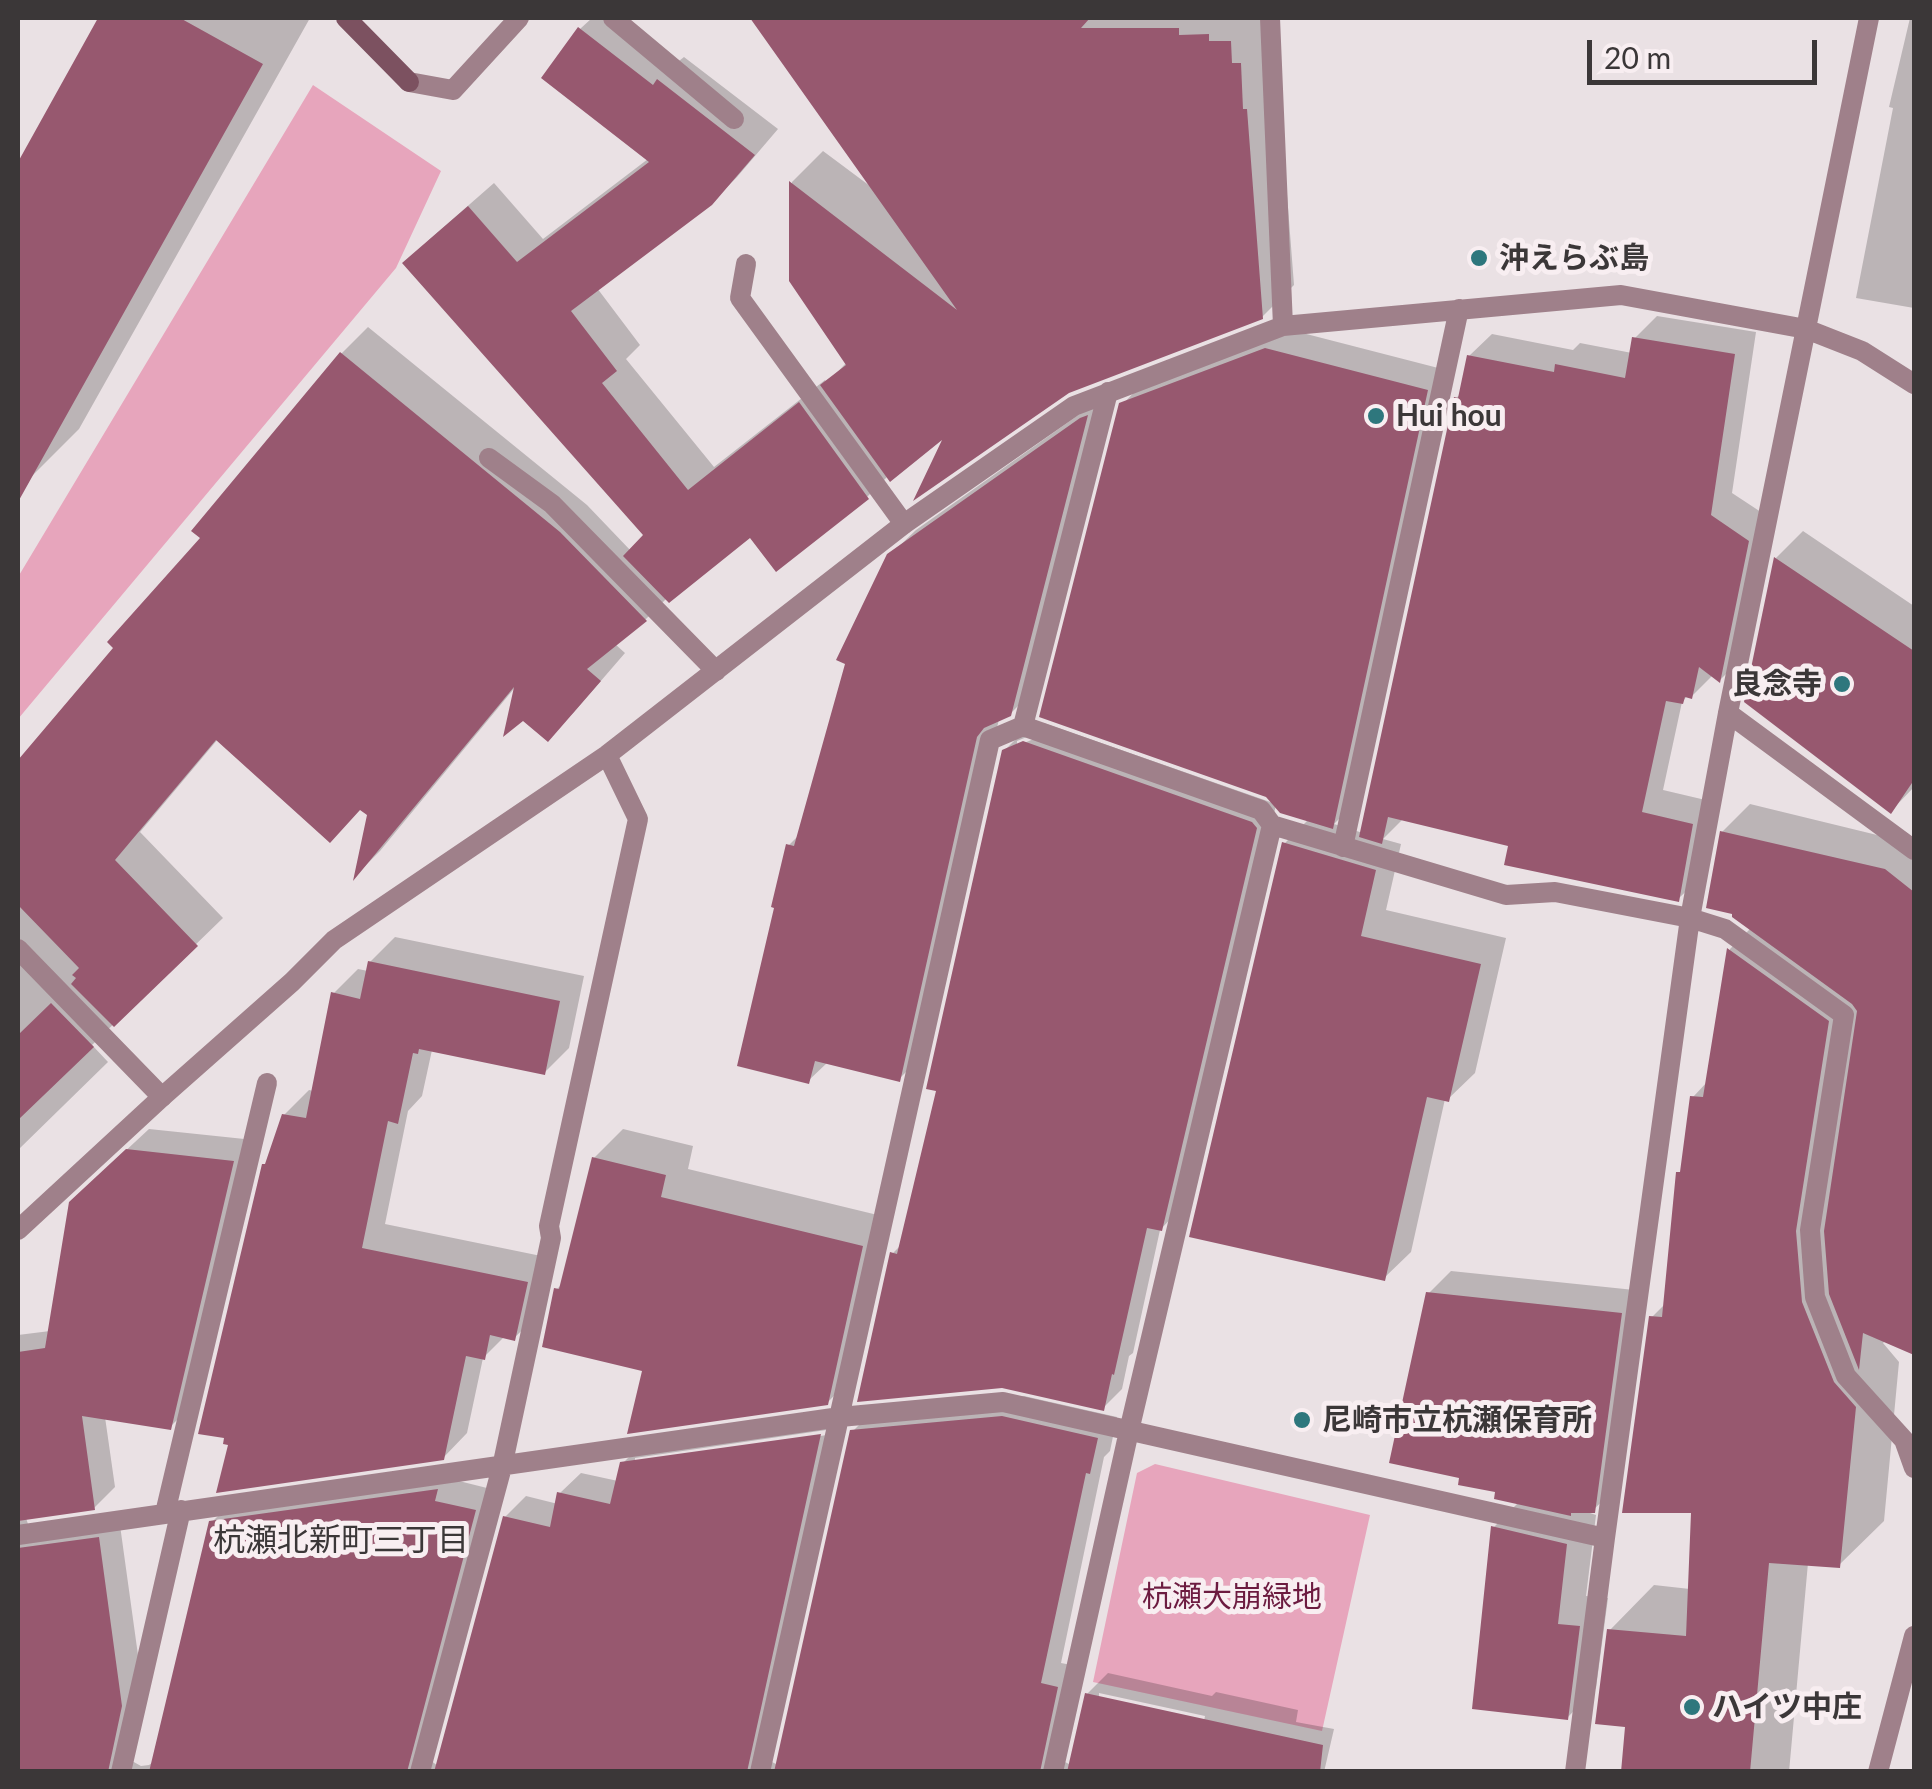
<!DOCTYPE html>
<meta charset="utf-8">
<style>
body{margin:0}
#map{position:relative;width:1932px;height:1789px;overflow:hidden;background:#eae1e4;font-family:Lato,sans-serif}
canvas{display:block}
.frame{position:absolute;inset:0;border:20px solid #3b3738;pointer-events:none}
.scale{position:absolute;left:1587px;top:40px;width:230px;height:45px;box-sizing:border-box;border:5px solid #3b3738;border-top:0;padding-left:12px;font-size:30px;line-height:35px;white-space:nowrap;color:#3b3738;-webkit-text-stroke:8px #f8eef1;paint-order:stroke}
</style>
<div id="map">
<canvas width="1932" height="1789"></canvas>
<div class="frame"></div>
<div class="scale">20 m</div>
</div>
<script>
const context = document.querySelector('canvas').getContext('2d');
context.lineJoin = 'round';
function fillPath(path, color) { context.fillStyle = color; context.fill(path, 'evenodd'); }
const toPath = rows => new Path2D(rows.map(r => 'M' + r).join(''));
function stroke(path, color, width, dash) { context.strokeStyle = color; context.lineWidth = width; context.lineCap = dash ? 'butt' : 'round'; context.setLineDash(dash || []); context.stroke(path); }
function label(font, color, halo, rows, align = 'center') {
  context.font = font + ' Lato,"Noto Sans JP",sans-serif'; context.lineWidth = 10; context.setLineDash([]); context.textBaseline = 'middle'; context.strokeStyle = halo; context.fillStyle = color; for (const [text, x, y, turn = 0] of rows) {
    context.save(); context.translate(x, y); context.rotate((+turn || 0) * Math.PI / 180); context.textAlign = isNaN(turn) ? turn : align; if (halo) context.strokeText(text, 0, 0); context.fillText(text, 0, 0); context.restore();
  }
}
const green = toPath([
 [313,85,441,171,396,268,18,719,18,577],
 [1155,1464,1370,1515,1322,1731,1093,1682,1137,1473]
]);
const shadow = toPath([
 [101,18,310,18,79,429,27,481,18,475,18,167],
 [592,18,622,18,679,61,684,57,778,129,737,177,711,203,597,288,640,345,626,359,714,467,825,380,827,383,847,362,792,280,792,182,823,151,874,189,753,18,1271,18,1278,78,1294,285,1262,317,949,432,889,475,867,497,750,534,667,598,646,619,615,644,625,653,574,712,548,739,517,685,380,851,357,874,369,814,218,739,140,832,223,918,92,1045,108,1062,18,1150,18,788,42,763,117,648,341,354,368,327,587,505,631,551,646,536,405,263,430,239,494,183,543,239,648,159,580,29],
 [1910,18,1914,18,1914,308,1856,298,1893,108,1889,107],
 [1657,316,1756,332,1732,493,1770,518,1742,658,1720,680,1713,675,1692,696,1688,695,1682,702,1663,790,1714,802,1701,877,1678,899,1511,844,1404,818,1383,839,1401,844,1386,910,1506,938,1475,1073,1448,1099,1445,1099,1411,1252,1384,1278,1284,844,1309,819,1276,805,1180,1209,1160,1230,1133,1353,1129,1356,1122,1389,1103,1408,892,1254,902,1244,939,1089,1004,751,1024,731,1044,723,1276,804,1122,405,1142,384,1287,329,1446,370,1352,806,1334,824,1363,833,1456,398,1462,393,1469,356,1492,334,1573,350,1580,343,1632,353,1635,338],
 [1034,734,1036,738,1017,746,1017,741],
 [1108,394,1036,688,1010,714,999,719,924,1054,899,1079,828,1062,808,1081,788,846,800,834,889,556,916,530],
 [1803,531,1914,606,1914,787,1891,811,1776,558],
 [1750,804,1914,844,1914,1352,1886,1340,1883,1343,1899,1362,1884,1521,1839,1565,1808,1563,1789,1772,1623,1772,1628,1725,1610,1630,1654,1585,1690,1589,1693,1510,1652,1317,1666,1303,1693,1097,1708,1081,1730,949,1751,928,1722,832],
 [395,937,584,976,569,1048,544,1073,432,1050,422,1096,408,1111,385,1224,551,1258,539,1314,514,1338,505,1336,483,1358,467,1433,443,1458,231,1443,227,1436,268,1161,284,1115,309,1090,314,1091,333,994,358,969,368,971,370,962],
 [149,1129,254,1140,191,1406,170,1427,105,1417,115,1487,94,1508,26,1518,28,1524,119,1518,142,1684,132,1761,141,1766,149,1765,155,1761,211,1523,233,1501,455,1480,495,1490,430,1760,438,1766,505,1517,526,1496,558,1504,560,1493,581,1473,618,1481,622,1464,644,1442,840,1414,770,1761,778,1765,853,1431,874,1410,1024,1396,1117,1417,1110,1451,1104,1457,1061,1663,1077,1666,1063,1761,1071,1765,1087,1694,1108,1673,1212,1696,1216,1692,1298,1710,1296,1722,1334,1729,1324,1772,18,1772,18,1335,50,1331,93,1181],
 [833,1429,834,1434,635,1463,635,1458],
 [1099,1693,1205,1716,1204,1721,1099,1698],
 [623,1129,693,1146,688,1169,890,1218,856,1373,827,1403,645,1369,557,1289,564,1282,594,1158],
 [1451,1271,1644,1291,1617,1487,1590,1513,1596,1515,1586,1596,1608,1598,1596,1688,1567,1718,1493,1528,1519,1502,1428,1294]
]);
const building = toPath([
 [98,18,180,18,263,64,18,502,18,162],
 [750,18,1090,18,1081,28,1179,28,1179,35,1209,34,1209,41,1231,41,1232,63,1241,63,1243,109,1247,109,1263,319,1069,393,913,501,942,440,890,482,820,385,846,365,789,281,789,181,957,310],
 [578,27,653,85,657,79,755,155,712,205,571,311,617,371,602,383,688,490,799,402,869,499,776,572,750,538,669,603,623,556,643,535,402,263,468,206,517,262,649,162,541,78],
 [1632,337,1735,354,1711,515,1749,541,1720,683,1699,667,1692,699,1685,697,1683,704,1666,701,1642,812,1693,824,1679,902,1504,865,1508,846,1388,817,1382,844,1359,837,1454,397,1458,398,1467,355,1554,372,1555,364,1625,378],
 [1265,348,1428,390,1333,829,1280,813,1266,797,1039,717,1119,403],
 [340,352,560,532,647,621,587,669,601,681,548,742,523,721,503,737,514,687,353,881,367,815,360,810,330,843,216,740,115,860,198,946,114,1027,71,984,76,978,72,975,79,968,18,905,18,760,113,648,107,642,200,538,191,531],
 [1088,415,1011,716,984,728,977,737,900,1082,815,1061,809,1084,737,1066,774,908,771,907,786,844,794,846,845,664,836,660,887,554,1080,418],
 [1774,557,1914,651,1914,780,1891,814,1744,702],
 [1023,741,1252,822,1257,828,1162,1231,1147,1228,1114,1375,1112,1374,1104,1411,1002,1388,857,1402,890,1252,897,1254,936,1091,926,1089,1002,750],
 [1720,831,1885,869,1914,892,1914,1355,1863,1333,1859,1370,1829,1294,1824,1231,1857,1011,1852,1004,1732,917,1732,914,1706,908],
 [1282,842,1376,870,1361,936,1481,964,1449,1102,1427,1097,1385,1281,1189,1237],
 [1727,948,1829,1021,1796,1231,1802,1302,1834,1382,1856,1407,1840,1568,1769,1563,1750,1772,1621,1772,1625,1727,1595,1724,1607,1629,1686,1636,1691,1513,1622,1513,1649,1316,1662,1317,1676,1172,1680,1172,1690,1096,1703,1097],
 [368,961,560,1001,545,1075,419,1049,418,1054,413,1053,398,1124,388,1121,362,1248,528,1282,515,1341,490,1335,485,1360,466,1356,444,1460,216,1493,228,1445,223,1444,224,1438,198,1434,262,1164,265,1164,282,1114,306,1118,331,992,360,999],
 [51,1003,94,1047,18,1120,18,1035],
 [126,1149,234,1161,171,1430,82,1416,95,1510,18,1521,18,1352,45,1348,69,1202],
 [592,1157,666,1175,661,1197,863,1246,828,1405,627,1434,642,1371,542,1347,554,1288,559,1289],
 [1426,1292,1622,1313,1595,1513,1571,1513,1571,1516,1494,1499,1495,1492,1458,1485,1459,1478,1389,1463],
 [1002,1416,1098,1438,1090,1474,1086,1473,1041,1683,1058,1687,1040,1772,774,1772,850,1430],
 [821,1434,747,1772,434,1772,503,1516,550,1527,557,1492,610,1504,620,1462],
 [438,1489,435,1501,476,1510,407,1772,149,1772,209,1521],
 [1491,1526,1567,1544,1558,1624,1580,1626,1568,1720,1472,1709],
 [99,1537,122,1706,108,1772,18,1772,18,1548],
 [1085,1693,1323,1745,1320,1772,1067,1772]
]);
const lane = toPath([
 [613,18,734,119],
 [746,264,740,298,904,524],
 [489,458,552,504,716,671],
 [18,949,162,1097]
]);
const street = toPath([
 [1270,18,1283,326],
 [409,82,453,90,519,18],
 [1728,713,1914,850],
 [1023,726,1261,810,1272,825,1506,895,1555,892,1690,918,1725,929,1844,1015,1810,1230,1815,1297,1846,1376,1904,1440,1914,1468],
 [1343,847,1459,309],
 [18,1230,162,1097,292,982,334,940,607,755,904,524,1074,406,1283,326,1621,295,1806,329,1862,351,1914,384],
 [165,1513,267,1083],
 [18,1535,840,1417,1003,1402,1605,1538],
 [121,1772,181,1510],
 [420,1772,502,1467,551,1238,549,1226,638,819,607,755],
 [760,1772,990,740,1023,726,1108,392],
 [1053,1772,1129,1431,1272,825],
 [1575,1772,1605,1538,1690,918,1728,713,1869,18],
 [1878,1772,1914,1636]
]);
const secondary = toPath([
 [346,18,409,82]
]);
const markers = [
 [1479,258,10,"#2e777d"],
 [1376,416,10,"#2e777d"],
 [1842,684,10,"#2e777d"],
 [1302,1420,10,"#2e777d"],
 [1692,1707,10,"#2e777d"]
];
const poiNames = [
 ["沖えらぶ島",1499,258],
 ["Hui hou",1396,416],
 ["良念寺",1822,684,"right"],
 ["尼崎市立杭瀬保育所",1322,1420],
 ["ハイツ中庄",1712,1707]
];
const parkNames = [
 ["杭瀬大崩緑地",1232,1597]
];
const neighbourhoodNames = [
 ["杭瀬北新町三丁目",341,1541]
];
fillPath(green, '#e7a5bc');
fillPath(shadow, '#0003');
fillPath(building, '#97586f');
stroke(lane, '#9f808a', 20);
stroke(street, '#9f808a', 20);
stroke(secondary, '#7c5160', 20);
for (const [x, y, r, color] of markers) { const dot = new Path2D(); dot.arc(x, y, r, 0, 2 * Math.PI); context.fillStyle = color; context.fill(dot); stroke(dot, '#f8eef1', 4); }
label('bold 30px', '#3b3738', '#f8eef1', poiNames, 'left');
label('30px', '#6c1b40', '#f8eef1', parkNames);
label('32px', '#3b3738', '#f8eef1', neighbourhoodNames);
</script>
